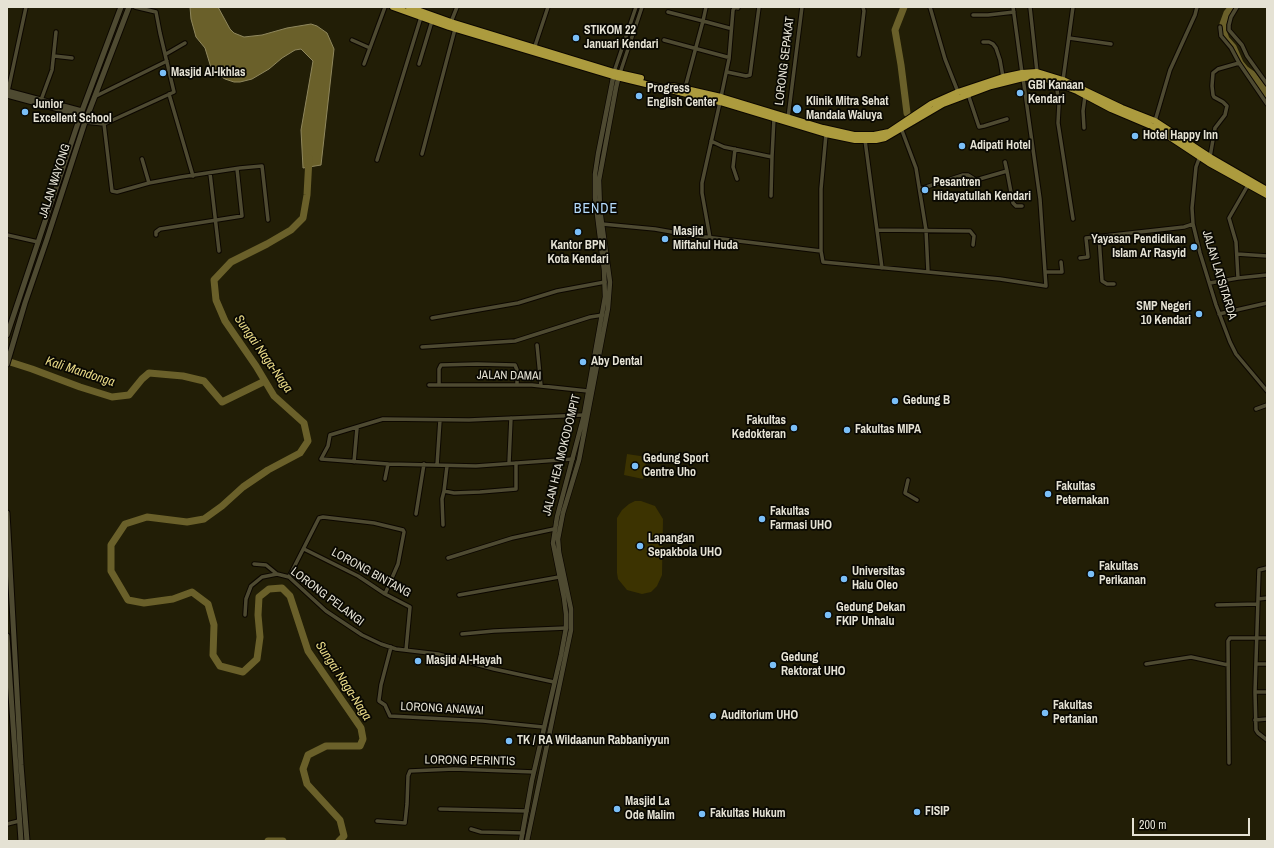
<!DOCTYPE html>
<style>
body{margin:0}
#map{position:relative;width:1274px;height:848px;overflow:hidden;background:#221e06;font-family:"Archivo Narrow",sans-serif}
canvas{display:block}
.frame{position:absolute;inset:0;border:8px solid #e5e2d4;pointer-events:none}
.scale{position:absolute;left:1132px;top:818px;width:118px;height:18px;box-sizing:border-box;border:2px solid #e5e2d4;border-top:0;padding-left:5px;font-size:12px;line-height:14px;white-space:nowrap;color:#e5e2d4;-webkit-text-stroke:3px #090802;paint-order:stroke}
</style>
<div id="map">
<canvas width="1274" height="848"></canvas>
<div class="frame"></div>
<div class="scale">200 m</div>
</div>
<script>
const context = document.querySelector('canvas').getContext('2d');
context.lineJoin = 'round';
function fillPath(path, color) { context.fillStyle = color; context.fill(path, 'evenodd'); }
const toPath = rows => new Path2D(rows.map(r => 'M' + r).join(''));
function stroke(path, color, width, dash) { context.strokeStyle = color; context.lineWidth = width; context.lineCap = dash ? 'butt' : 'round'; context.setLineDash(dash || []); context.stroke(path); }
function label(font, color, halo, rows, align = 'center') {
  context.font = font + ' "Archivo Narrow",sans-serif'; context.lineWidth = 3.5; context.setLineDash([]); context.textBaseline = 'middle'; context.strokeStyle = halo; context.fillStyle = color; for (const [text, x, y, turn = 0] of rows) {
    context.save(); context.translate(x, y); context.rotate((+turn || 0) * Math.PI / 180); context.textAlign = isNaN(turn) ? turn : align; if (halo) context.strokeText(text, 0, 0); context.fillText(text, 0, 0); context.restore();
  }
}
const green = toPath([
 [627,454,647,457,643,479,624,475],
 [635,501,641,501,655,506,663,519,662,575,657,586,651,592,642,594,627,590,618,579,617,573,617,518,622,510,629,504]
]);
const water = toPath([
 [190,7,218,7,230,29,234,33,244,37,262,35,287,28,311,24,317,26,327,33,334,49,321,165,303,168,301,130,313,61,301,49,295,50,282,58,269,69,252,79,240,82,234,82,225,79,212,71,205,48,196,37,191,19,190,7]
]);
const river = toPath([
 [904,7,895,30,901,65,907,113],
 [1232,7,1227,13,1223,24,1223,31,1226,39,1233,47,1240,63,1245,69,1252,74,1267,94],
 [309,158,307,195,303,218,291,230,267,244,231,262,214,280,216,300,225,321,256,366,274,396,304,423,308,441,300,453,268,470,243,487,222,506,204,519,187,522,147,517,125,524,111,545,111,571,128,600,144,603,173,599,192,592,208,604,214,625,213,655,220,666,243,672,257,659,260,637,258,615,259,597,269,589,282,588,290,596,308,651,361,728,363,739,360,746,326,746,308,755,303,769,307,784,340,820,344,836,339,841],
 [7,361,32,369,80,387,112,397,129,395,142,379,149,373,183,376,204,381,222,402,265,381],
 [268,841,283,841]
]);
const minor = toPath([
 [930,7,945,59,958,92],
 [1013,7,1022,73],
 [1030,7,1037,72],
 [1237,7,1231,17,1229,25,1229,30,1242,45,1247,56,1267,84],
 [668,12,703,21,706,7],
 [973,15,988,15,1014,12],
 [451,22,457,7],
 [1220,27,1221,36,1231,48,1239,63,1267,104],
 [1069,38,1111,44],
 [352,40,370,48],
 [664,40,727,57],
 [983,42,989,42,993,44,996,48,1000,60,1003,77],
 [534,49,548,7],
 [166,54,185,43],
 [859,55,864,11,863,7],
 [54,56,72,58],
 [364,64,385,7],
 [419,64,432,21],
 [614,72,636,7],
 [727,72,746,76,750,75,759,7],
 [620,73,642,7],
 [1023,78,1040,199,1045,272,1062,272,1061,262],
 [1063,80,1073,7],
 [1056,83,1059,104,1058,123,1073,219],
 [685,88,703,21,729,28],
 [8,91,26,7],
 [169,94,193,176],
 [968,94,979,127,984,126,1007,119],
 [94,97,167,61],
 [721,97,729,59,733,10,735,7,738,8],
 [41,100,52,70,56,32],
 [788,118,802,7],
 [1155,121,1170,70,1195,15,1197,7],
 [85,122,104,124,174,92,160,33,156,12,135,7],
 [104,124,112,191,117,192,149,183,181,177,240,168,262,166,268,220],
 [901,128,916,168,926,230,928,272,1000,279,1046,286,1045,272],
 [1084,128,1083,111,1085,96],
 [826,134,821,189,821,251,823,262,928,272],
 [865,140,882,268],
 [711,141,724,147,772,157,774,118],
 [735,149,733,167,737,179],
 [422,154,455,29],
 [1200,156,1196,167,1192,208,1193,224,1200,253,1216,305,1230,342,1236,354,1267,391],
 [1210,157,1215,128,1225,115,1227,106,1223,102,1214,97,1213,95,1212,86,1213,73,1218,69,1239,63],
 [142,159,149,183],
 [377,160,421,17],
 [1005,162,1007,171],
 [210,173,219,251],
 [920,189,963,175,968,175,976,180,1007,171,1013,203,1016,206,1022,206],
 [771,196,772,157],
 [602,224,655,229,689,235,821,251],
 [877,230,970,231,974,236,973,245],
 [7,235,38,242],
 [156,235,156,232,160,229,242,216,237,169],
 [1099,237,1102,281,1107,284,1114,284],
 [710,238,702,193,702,183,720,102],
 [1237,254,1267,256],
 [1080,258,1088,257,1086,238,1184,227,1193,224],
 [1238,278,1267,275],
 [1210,283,1238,278,1236,242,1229,218,1248,185],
 [1219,314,1267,303],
 [432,318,518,303,557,291,605,282],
 [537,345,541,386],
 [422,347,515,341,590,317,603,315],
 [429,385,532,385,588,391],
 [439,385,439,369,441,365,477,364,515,365,517,370,517,385],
 [1256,409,1267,405],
 [573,459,476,466,388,464,321,459,328,446,330,435,383,419,469,420,584,415],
 [354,462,357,428],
 [509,463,511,418],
 [437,465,440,420],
 [447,466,444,491,454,493,480,492,516,489,516,463],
 [385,479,388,464],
 [908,480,905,493,917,500],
 [416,514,424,464],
 [443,525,442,499,444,491],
 [304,549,358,576,385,594,410,607,406,650],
 [448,558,512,538,554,529],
 [254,564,266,565,277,574,289,577,326,611,362,635,381,644,396,649,438,654,494,669,554,682],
 [289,577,319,518,323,517,374,523,403,530,404,532,398,564,385,594],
 [459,595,559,577],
 [1267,598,1258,599,1255,692,1267,692],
 [1258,599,1259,570,1267,568],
 [1217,605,1258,604],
 [245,615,246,599,251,586,262,577,277,574],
 [462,634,494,631,566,628],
 [391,647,381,685,379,700,379,701,385,705,390,716,483,721,543,727],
 [1146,664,1191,657,1228,665],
 [1257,664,1267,664],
 [1255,692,1256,730,1258,733,1267,740],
 [1255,720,1267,719],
 [1229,763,1228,641,1230,638,1267,638],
 [440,809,527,811],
 [377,821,405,823,407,804,408,776,410,771,454,769,534,772],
 [7,824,19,821],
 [471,829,481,832,523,833]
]);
const tertiary = toPath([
 [521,841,532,780,561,655,566,628,566,614,564,598,553,543,557,517,584,415,605,297,604,270,595,198,595,174,598,154,614,73],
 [527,841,571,630,571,609,559,552,558,539,563,513,579,460,608,308,610,282,600,209,599,180,616,88,619,75]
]);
const secondary = toPath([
 [7,91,82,111],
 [7,95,81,115],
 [7,335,82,111,121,7],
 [7,364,25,303,47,239,85,122,129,7],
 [7,513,21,765,27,841],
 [7,636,21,841]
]);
const trunk = toPath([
 [393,7,449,27,613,76,720,102,826,134,855,140,876,140,885,138,943,104,991,86,1023,78,1037,77,1046,79,1077,91,1111,109,1156,128,1209,163,1267,195],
 [409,7,451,22,614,72,641,78],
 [673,86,721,97,823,128,854,135,874,135,889,132,931,104,958,92,1003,77,1022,73,1037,72,1063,80,1122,108,1155,121,1210,157,1267,190]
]);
const markers = [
 [576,38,4,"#7abff8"],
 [163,73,4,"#7abff8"],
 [1020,93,4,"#7abff8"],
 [639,96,4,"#7abff8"],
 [797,109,5,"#7abff8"],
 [25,112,4,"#7abff8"],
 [1135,136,4,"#7abff8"],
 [962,146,4,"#7abff8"],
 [925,190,4,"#7abff8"],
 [578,232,4,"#7abff8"],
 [665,239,4,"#7abff8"],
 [1194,247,4,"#7abff8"],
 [1199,314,4,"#7abff8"],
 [583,362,4,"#7abff8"],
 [895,401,4,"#7abff8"],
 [794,428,4,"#7abff8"],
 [847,430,4,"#7abff8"],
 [635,466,4,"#7abff8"],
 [1048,494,4,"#7abff8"],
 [762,519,4,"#7abff8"],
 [640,546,4,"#7abff8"],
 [1091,574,4,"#7abff8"],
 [844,579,4,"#7abff8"],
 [828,615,4,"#7abff8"],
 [418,661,4,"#7abff8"],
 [773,665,4,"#7abff8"],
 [1045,713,4,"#7abff8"],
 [713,716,4,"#7abff8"],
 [509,741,4,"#7abff8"],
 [617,809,4,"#7abff8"],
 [917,812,4,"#7abff8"],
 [702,814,4,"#7abff8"]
];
const poiNames = [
 ["STIKOM 22",584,31],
 ["Januari Kendari",584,45],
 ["Masjid Al-Ikhlas",171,73],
 ["GBI Kanaan",1028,86],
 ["Kendari",1028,100],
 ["Progress",647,89],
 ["English Center",647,103],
 ["Klinik Mitra Sehat",806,102],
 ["Mandala Waluya",806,116],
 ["Junior",33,105],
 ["Excellent School",33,119],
 ["Hotel Happy Inn",1143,136],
 ["Adipati Hotel",970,146],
 ["Pesantren",933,183],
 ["Hidayatullah Kendari",933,197],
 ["Masjid",673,232],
 ["Miftahul Huda",673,246],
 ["Yayasan Pendidikan",1186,240,"right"],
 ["Islam Ar Rasyid",1186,254,"right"],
 ["Kantor BPN",578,246,"center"],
 ["Kota Kendari",578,260,"center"],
 ["SMP Negeri",1191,307,"right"],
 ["10 Kendari",1191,321,"right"],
 ["Aby Dental",591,362],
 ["Gedung B",903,401],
 ["Fakultas",786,421,"right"],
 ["Kedokteran",786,435,"right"],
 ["Fakultas MIPA",855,430],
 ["Gedung Sport",643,459],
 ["Centre Uho",643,473],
 ["Fakultas",1056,487],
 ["Peternakan",1056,501],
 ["Fakultas",770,512],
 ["Farmasi UHO",770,526],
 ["Lapangan",648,539],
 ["Sepakbola UHO",648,553],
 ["Fakultas",1099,567],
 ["Perikanan",1099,581],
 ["Universitas",852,572],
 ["Halu Oleo",852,586],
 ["Gedung Dekan",836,608],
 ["FKIP Unhalu",836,622],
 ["Gedung",781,658],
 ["Rektorat UHO",781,672],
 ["Masjid Al-Hayah",426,661],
 ["Fakultas",1053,706],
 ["Pertanian",1053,720],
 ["Auditorium UHO",721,716],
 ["TK / RA Wildaanun Rabbaniyyun",517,741],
 ["Masjid La",625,802],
 ["Ode Malim",625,816],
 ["FISIP",925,812],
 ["Fakultas Hukum",710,814]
];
const streetNames = [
 ["LORONG SEPAKAT",785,61,-83],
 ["JALAN WAYONG",55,181,-72],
 ["JALAN LATSITARDA",1219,275,73],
 ["JALAN DAMAI",509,376,1],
 ["JALAN HEA MOKODOMPIT",562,455,-76],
 ["LORONG BINTANG",371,573,29],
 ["LORONG PELANGI",327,597,37],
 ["LORONG ANAWAI",442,709,3],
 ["LORONG PERINTIS",470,761,1]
];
const waterNames = [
 ["Sungai Naga-Naga",263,354,55],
 ["Kali Mandonga",80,372,18],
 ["Sungai Naga-Naga",343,681,57]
];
const quarterNames = [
 ["BENDE",596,209]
];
fillPath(green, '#3c3301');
fillPath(water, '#6a602a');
stroke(water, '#8f875d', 1);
stroke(river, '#6a602a', 7);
stroke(minor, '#0c0700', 5.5);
stroke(tertiary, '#0c0700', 6);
stroke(secondary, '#0c0700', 7);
stroke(trunk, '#0c0700', 8);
stroke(minor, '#4e4a31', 3.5);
stroke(tertiary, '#4e4a31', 4.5);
stroke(secondary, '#4e4a31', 5);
stroke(trunk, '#ac9b3e', 6);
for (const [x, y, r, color] of markers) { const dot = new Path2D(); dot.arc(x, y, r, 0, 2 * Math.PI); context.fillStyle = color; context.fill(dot); stroke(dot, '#090802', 1.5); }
label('bold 12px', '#e5e2d4', '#090802', poiNames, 'left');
label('12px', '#e5e2d4', '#090802', streetNames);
label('italic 13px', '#e8d986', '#090802', waterNames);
context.letterSpacing = '1px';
label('14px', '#b5dbfb', '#090802', quarterNames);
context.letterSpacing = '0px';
</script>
